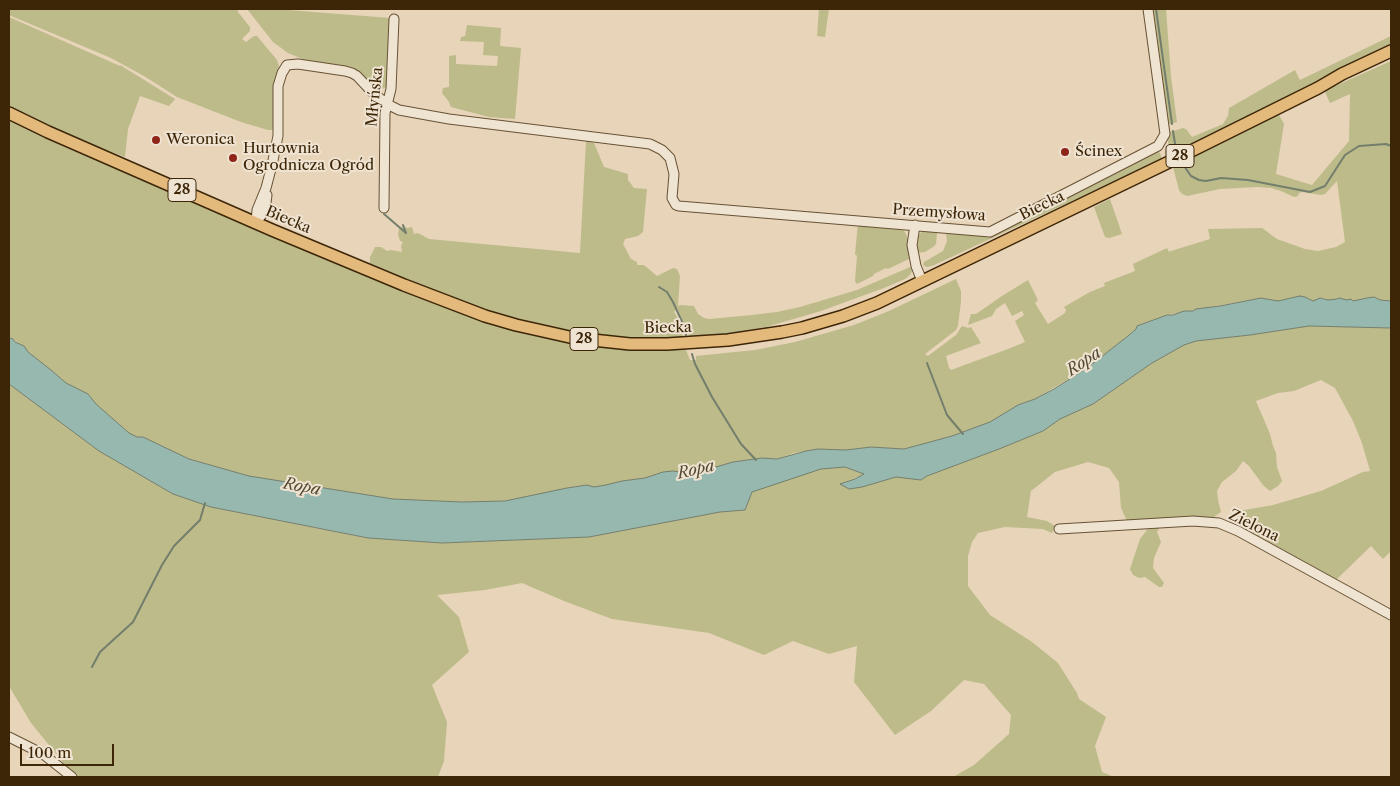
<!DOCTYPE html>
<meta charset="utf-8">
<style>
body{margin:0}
#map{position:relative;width:1400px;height:786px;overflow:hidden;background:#e7d4b9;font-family:"Libre Caslon Text",serif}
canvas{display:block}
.frame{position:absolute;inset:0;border:10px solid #3d2608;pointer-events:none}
.scale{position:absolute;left:20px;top:744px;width:94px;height:22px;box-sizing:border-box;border:2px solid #3d2608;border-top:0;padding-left:6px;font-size:15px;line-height:18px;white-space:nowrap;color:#3d2608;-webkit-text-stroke:4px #efe3d2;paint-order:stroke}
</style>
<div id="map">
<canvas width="1400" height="786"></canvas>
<div class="frame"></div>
<div class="scale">100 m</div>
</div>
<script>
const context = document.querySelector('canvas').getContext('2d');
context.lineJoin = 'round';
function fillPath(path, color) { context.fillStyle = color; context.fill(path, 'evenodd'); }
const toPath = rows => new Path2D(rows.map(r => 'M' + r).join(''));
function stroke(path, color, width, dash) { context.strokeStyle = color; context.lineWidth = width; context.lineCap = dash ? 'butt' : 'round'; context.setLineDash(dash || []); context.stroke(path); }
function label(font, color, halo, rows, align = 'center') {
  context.font = font + ' "Libre Caslon Text",serif'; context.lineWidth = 4; context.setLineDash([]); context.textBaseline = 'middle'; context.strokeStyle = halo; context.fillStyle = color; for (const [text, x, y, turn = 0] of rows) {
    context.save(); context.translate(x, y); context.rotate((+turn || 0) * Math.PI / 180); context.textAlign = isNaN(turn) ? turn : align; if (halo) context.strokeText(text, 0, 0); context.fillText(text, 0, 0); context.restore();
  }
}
const green = toPath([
 [9,9,238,9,238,12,250,27,250,31,242,39,246,42,254,36,257,36,277,60,279,66,277,78,275,127,272,130,268,130,241,122,177,97,144,76,111,58,9,15],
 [247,9,276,9,390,18,386,87,380,90,377,89,364,76,352,67,305,60,288,53,273,42],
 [819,9,829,9,825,37,817,36],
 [1151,9,1166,9,1171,77,1177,122,1170,124,1167,123],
 [9,17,120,66,120,65,175,99,169,106,140,96,128,129,125,157,65,135,15,111,9,107],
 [467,25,501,28,500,46,521,48,515,119,489,117,451,107,449,102,442,93,443,88,449,87,449,56,456,55,456,64,497,66,498,56,483,55,484,42,460,41,461,37,465,36],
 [1391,36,1391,44,1356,61,1316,83,1182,149,1181,145,1174,151,1173,148,1170,149,1167,138,1170,132,1183,128,1186,129,1192,137,1223,124,1228,116,1229,108,1295,70,1300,80],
 [1391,61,1391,301,1380,300,1374,297,1367,298,1353,301,1339,298,1337,299,1328,300,1323,298,1313,301,1305,297,1300,296,1278,301,1261,298,1167,315,1137,326,1136,329,1128,336,1087,368,1035,399,1018,405,990,422,974,428,952,436,904,449,871,447,846,450,818,449,794,453,777,459,762,458,733,462,709,469,687,473,673,471,663,472,645,478,622,481,606,485,594,487,587,485,567,488,536,495,505,501,465,502,393,499,249,476,189,459,143,437,137,437,129,433,96,404,88,394,66,383,51,370,28,352,22,346,13,339,9,338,9,118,21,126,62,146,192,201,266,235,355,270,358,274,365,273,467,316,494,324,586,344,641,350,686,350,690,360,696,360,696,356,755,350,795,342,854,325,889,311,956,279,961,291,961,301,958,326,956,330,925,354,928,356,956,335,962,326,968,328,971,327,981,343,946,356,949,368,951,370,1008,349,1025,342,1015,321,1024,315,1022,311,1012,316,1005,303,996,309,992,316,968,325,971,314,976,314,1002,296,1028,280,1038,300,1035,303,1048,324,1065,313,1066,310,1064,307,1090,292,1105,286,1104,283,1135,271,1133,264,1167,248,1169,252,1171,251,1210,239,1208,229,1262,228,1277,239,1305,249,1318,251,1336,247,1345,242,1337,181,1325,194,1321,195,1302,192,1299,193,1298,196,1294,197,1281,191,1271,188,1257,187,1220,189,1187,196,1182,194,1179,190,1173,167,1174,164,1278,113,1284,124,1276,174,1312,185,1349,141,1350,94,1330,103,1325,92,1326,90],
 [586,141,594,143,604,167,628,174,628,180,634,188,647,189,643,232,638,236,625,239,623,244,631,259,637,262,637,265,644,265,657,276,673,268,677,269,680,276,678,306,680,305,694,306,698,314,704,318,709,319,752,315,777,312,800,307,857,290,910,267,912,268,912,271,910,275,905,279,884,288,821,311,766,327,711,336,690,337,677,308,674,312,680,322,683,338,660,339,612,337,574,332,522,322,470,306,370,263,370,257,375,247,381,247,387,251,391,250,402,252,401,246,403,242,400,241,398,234,399,229,403,226,407,228,412,227,414,234,418,233,429,239,580,253],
 [1157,151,1160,153,1162,159,932,266,927,267,923,265,924,262,943,251,947,241,946,233,987,233,1154,152],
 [1110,199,1122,234,1109,238,1105,237,1094,207],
 [858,223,901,228,905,232,908,239,909,259,888,269,886,268,874,274,873,276,857,284,855,281,857,256,855,254],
 [925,229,935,230,937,233,936,244,933,247,925,252,917,253,916,251,916,237],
 [1309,326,1391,328,1391,551,1383,559,1371,546,1336,580,1230,522,1229,516,1233,512,1273,505,1321,491,1363,472,1370,471,1362,443,1353,421,1335,388,1321,380,1294,391,1278,393,1256,401,1270,434,1273,446,1276,453,1277,467,1282,481,1278,486,1270,491,1263,485,1249,466,1243,461,1236,471,1222,482,1217,491,1218,500,1221,512,1214,517,1128,523,1121,508,1119,482,1109,468,1088,462,1055,472,1031,491,1027,517,1047,521,1055,526,1052,533,1043,529,1005,527,978,533,972,542,968,556,968,586,990,615,1032,642,1058,663,1077,693,1079,699,1106,717,1095,746,1102,772,1114,777,953,777,974,765,1009,734,1011,715,984,684,964,680,931,711,895,735,854,682,857,646,829,654,793,641,764,655,709,633,612,619,564,601,522,583,485,590,437,595,459,617,469,652,432,685,447,722,444,761,438,777,75,777,31,723,9,686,9,384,99,451,173,494,211,507,366,538,442,543,589,537,720,512,745,510,752,492,821,469,845,467,865,474,841,484,849,489,862,487,896,477,921,480,927,476,999,449,1043,431,1060,419,1093,404,1152,363,1184,345,1196,341,1250,335],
 [1161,525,1157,532,1161,542,1154,558,1153,568,1164,583,1162,587,1159,587,1145,577,1139,578,1133,575,1130,569,1140,539,1150,526]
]);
const water = toPath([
 [1300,296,1305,297,1313,301,1320,298,1328,300,1337,299,1339,298,1347,300,1351,299,1353,301,1367,298,1374,297,1380,300,1391,301,1391,328,1309,326,1250,335,1196,341,1184,345,1152,363,1093,404,1060,419,1043,431,999,449,927,476,921,480,896,477,862,487,849,489,840,484,855,479,864,474,845,467,821,469,752,492,745,510,720,512,589,537,442,543,368,538,211,507,173,494,99,451,9,384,9,338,13,339,15,342,24,346,28,352,51,370,66,383,88,394,96,404,129,433,137,437,143,437,189,459,249,476,393,499,462,502,505,501,567,488,587,485,594,487,606,485,622,481,645,478,663,472,673,471,687,473,709,469,733,462,762,458,777,459,806,451,818,449,846,450,871,447,904,449,930,442,952,436,990,422,1018,405,1035,399,1054,389,1087,368,1128,336,1136,329,1137,326,1167,315,1173,315,1184,311,1193,311,1196,309,1220,306,1261,298,1278,301,1300,296]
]);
const stream = toPath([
 [1156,9,1172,124],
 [1173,131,1176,150],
 [1182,163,1191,176,1199,180,1206,181,1221,178,1248,180,1310,192,1325,186,1345,155,1359,146,1386,144,1391,146],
 [384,214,406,233,403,225],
 [659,287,667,292,673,302,684,326,686,335],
 [692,354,695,364,712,397,741,444,756,460],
 [927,363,947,415,963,434],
 [92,667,100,652,133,622,162,565,174,546,200,520,205,503]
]);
const minor = toPath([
 [384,208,385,113,391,89,394,19],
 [256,222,257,210,266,188,272,165,278,136,278,86,282,73,287,65,298,64,345,71,352,73,357,76,372,92,387,104,399,110,449,119,650,144,662,150,670,158,674,174,672,198,676,205,679,206,990,232,1158,146,1165,134,1148,9],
 [256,222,265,211,267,195],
 [915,225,912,245,916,266,922,281],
 [1059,529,1193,521,1219,523,1238,531,1391,615],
 [9,737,43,754,72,777]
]);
const major = toPath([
 [9,113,48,132,272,230,404,285,485,316,516,325,574,338,630,344,667,344,728,340,782,332,802,328,843,316,877,303,1169,162,1318,88,1342,74,1391,51]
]);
const markers = [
 [156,140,5,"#8f2418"],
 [1065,152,5,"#8f2418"],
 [233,158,5,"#8f2418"]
];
const shields = [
 [1180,156,28],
 [182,190,28],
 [584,339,28]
];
const shieldNames = [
 ["28",1180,156],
 ["28",182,190],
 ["28",584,339]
];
const streetNames = [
 ["Młyńska",375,97,-84],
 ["Biecka",1042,206,-26],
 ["Przemysłowa",939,213,4],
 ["Biecka",288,220,23],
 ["Biecka",668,328,-1],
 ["Zielona",1254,526,26]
];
const poiNames = [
 ["Weronica",166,140],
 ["Hurtownia",243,149],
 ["Ogrodnicza Ogród",243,166],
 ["Ścinex",1075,152]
];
const waterNames = [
 ["Ropa",1084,362,-34],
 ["Ropa",696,470,-13],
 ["Ropa",302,487,10]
];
fillPath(green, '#bdbb8a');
fillPath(water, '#97b8af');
stroke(water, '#737e6c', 1);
stroke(stream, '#737e6c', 2);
stroke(minor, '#685234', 11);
stroke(major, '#3d2608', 14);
stroke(minor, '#efe3d2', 9);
stroke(major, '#e4ba7c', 11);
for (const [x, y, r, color] of markers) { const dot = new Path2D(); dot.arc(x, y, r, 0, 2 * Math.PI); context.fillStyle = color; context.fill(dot); stroke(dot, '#efe3d2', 2); }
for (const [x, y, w] of shields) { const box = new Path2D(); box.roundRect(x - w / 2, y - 11.5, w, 23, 4); context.fillStyle = '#efe3d2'; context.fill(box); stroke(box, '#3d2608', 1); }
label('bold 14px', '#3d2608', null, shieldNames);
label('15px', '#3d2608', '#efe3d2', streetNames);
label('15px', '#3d2608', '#efe3d2', poiNames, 'left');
label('italic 16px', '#544a32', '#efe3d2', waterNames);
</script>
